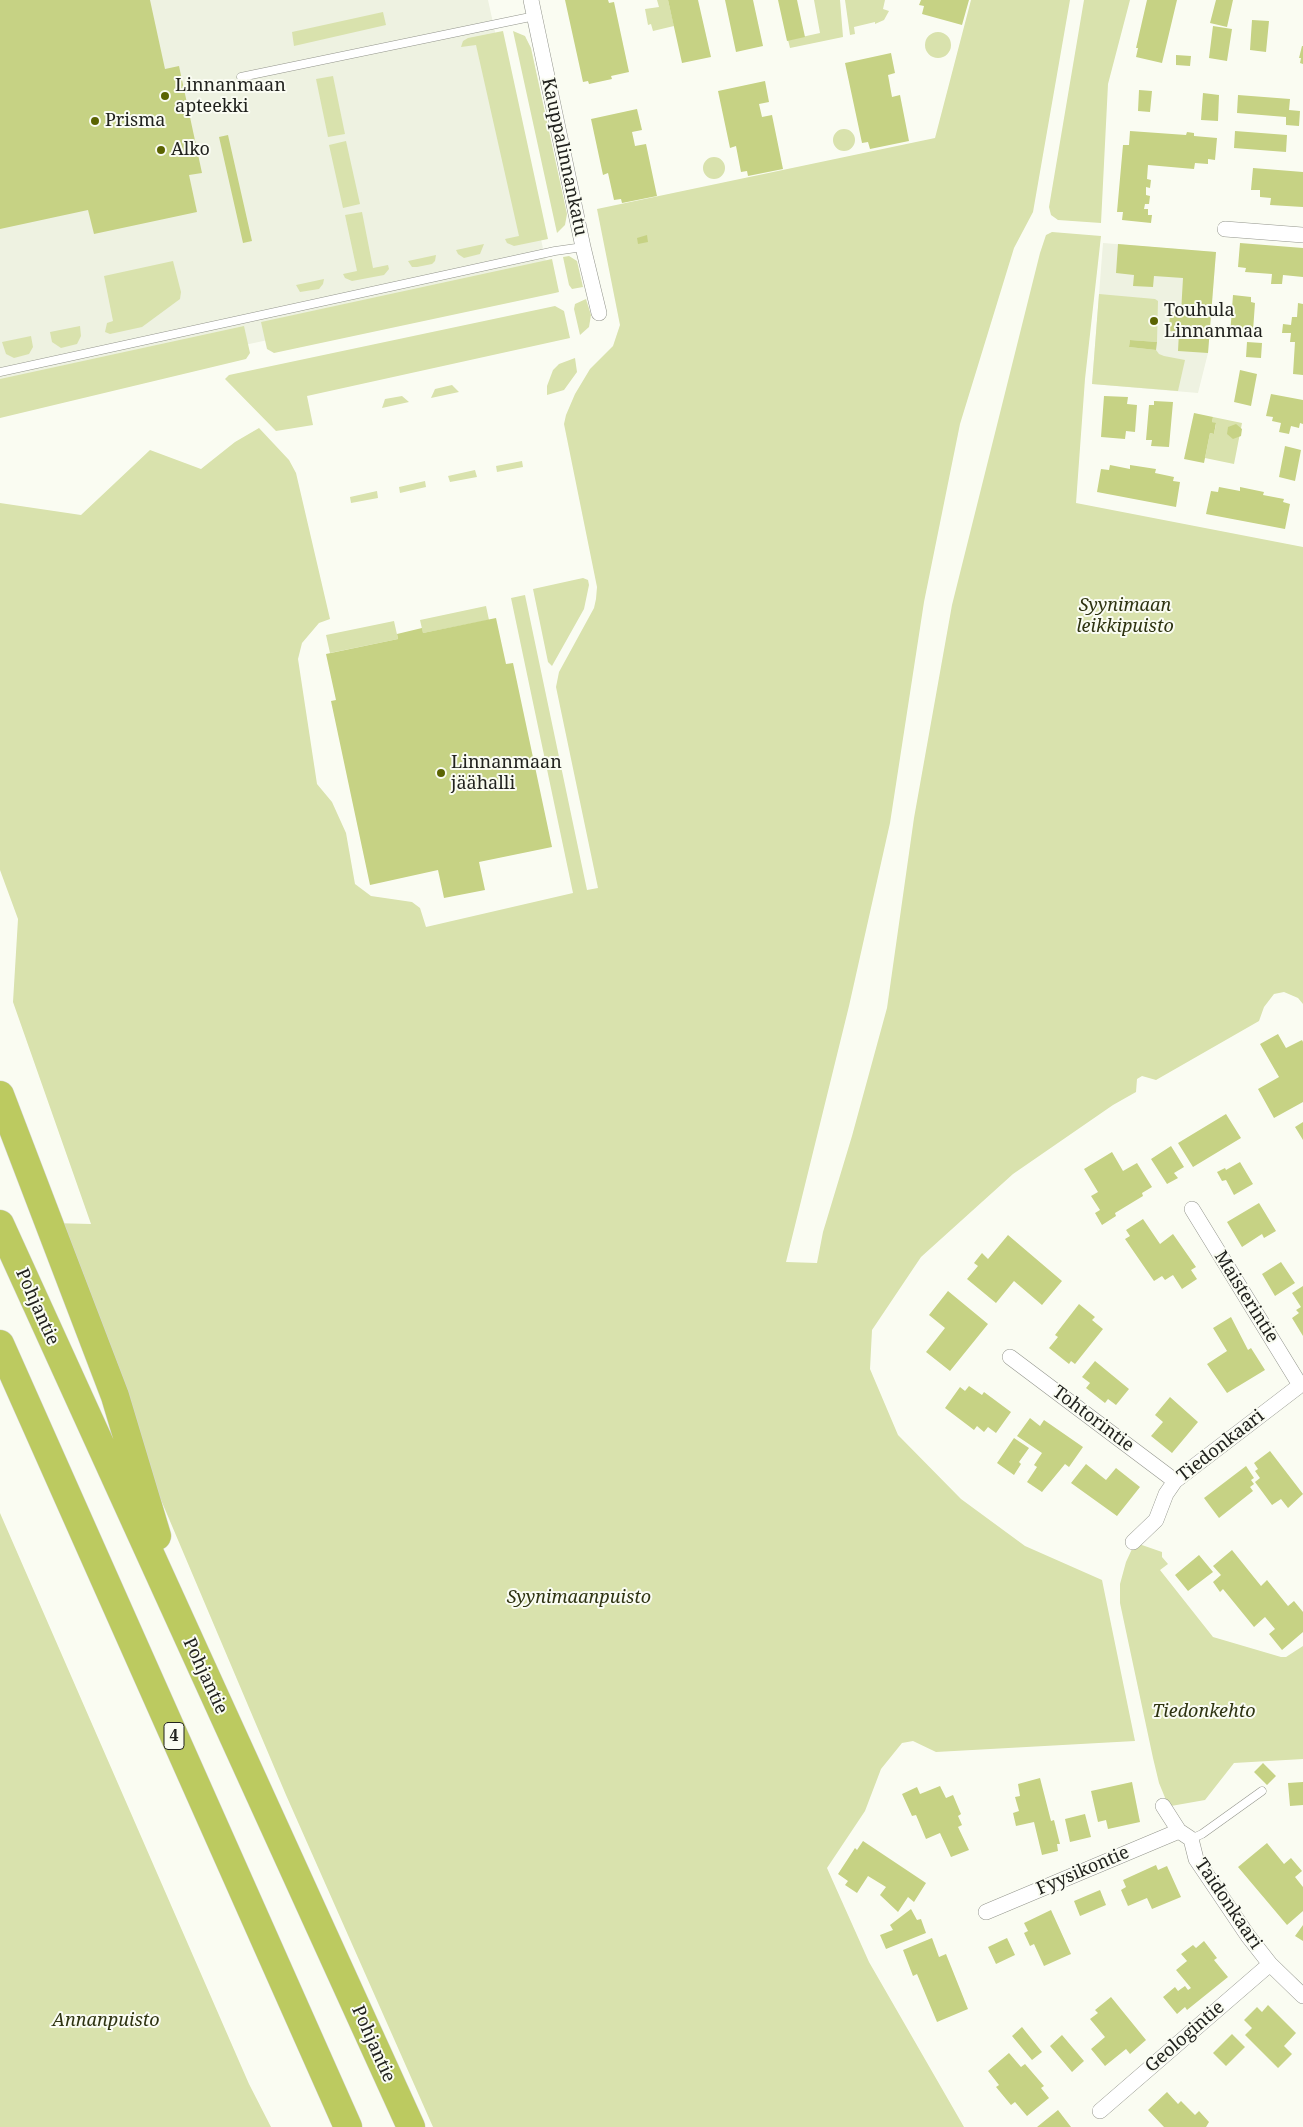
<!DOCTYPE html>
<meta charset="utf-8">
<style>
body{margin:0}
canvas{display:block;background:#fafcf2}
</style>
<canvas width="1303" height="2127"></canvas>
<script>
const context = document.querySelector('canvas').getContext('2d');
context.lineJoin = 'round';
function fillPath(path, color) { context.fillStyle = color; context.fill(path, 'evenodd'); }
const toPath = rows => new Path2D(rows.map(r => 'M' + r).join(''));
function stroke(path, color, width, dash) { context.strokeStyle = color; context.lineWidth = width; context.lineCap = dash ? 'butt' : 'round'; context.setLineDash(dash || []); context.stroke(path); }
function label(font, color, halo, rows, align = 'center') {
  context.font = font + ' "Noto Serif",serif'; context.lineWidth = 4; context.setLineDash([]); context.textBaseline = 'middle'; context.strokeStyle = halo; context.fillStyle = color; for (const [text, x, y, turn = 0] of rows) {
    context.save(); context.translate(x, y); context.rotate((+turn || 0) * Math.PI / 180); context.textAlign = isNaN(turn) ? turn : align; if (halo) context.strokeText(text, 0, 0); context.fillText(text, 0, 0); context.restore();
  }
}
const built = toPath([
 [0,0,488,0,550,280,0,397],
 [1103,243,1216,252,1208,353,1198,393,1092,384]
]);
const green = toPath([
 [657,0,668,0,674,26,653,31,651,24,648,25,645,9,659,7],
 [814,0,840,0,843,37,790,48,788,40,820,33],
 [845,0,885,0,883,9,889,11,884,20,875,24,875,22,854,27,855,34,850,35],
 [971,0,1070,0,1033,212,1014,248,960,424,924,602,890,823,849,1006,786,1262,817,1263,823,1232,852,1136,887,1008,914,818,952,605,1040,253,1046,235,1052,232,1101,236,1085,379,1076,503,1303,547,1303,1004,1298,998,1284,992,1274,994,1264,1007,1259,1021,1156,1080,1142,1076,1137,1079,1136,1092,1113,1105,1013,1174,921,1257,872,1330,870,1369,898,1435,961,1499,1025,1546,1102,1580,1135,1741,936,1752,913,1741,902,1743,881,1769,865,1811,827,1868,869,1962,964,2127,433,2127,286,1795,117,1396,52,1223,91,1224,13,1002,18,919,0,870,0,503,81,515,150,450,201,469,235,442,259,428,289,460,296,473,330,619,319,623,302,643,298,659,317,784,332,802,346,833,355,884,371,896,412,902,420,908,426,927,573,893,511,598,525,595,587,890,598,888,556,687,559,672,594,608,596,599,597,587,564,424,566,415,575,394,590,369,613,346,620,325,597,209,935,138],
 [1084,0,1130,0,1108,84,1101,223,1058,220,1051,215,1049,207],
 [383,12,386,25,294,46,292,32],
 [503,31,548,239,514,246,507,243,505,239,519,236,476,45,461,47,463,41,468,38],
 [513,31,525,36,531,48,567,214,565,225,557,233],
 '925 45a13 13 0 1 1 26 0a13 13 0 1 1-26 0Z',
 [333,76,345,134,328,137,316,79],
 '833 140a11 11 0 1 1 22 0a11 11 0 1 1-22 0Z',
 [346,141,360,204,343,208,329,145],
 '703 168a11 11 0 1 1 22 0a11 11 0 1 1-22 0Z',
 [362,212,373,268,388,265,389,269,384,275,352,281,345,278,343,274,357,271,345,215],
 [484,244,480,254,464,258,458,254,456,250],
 [436,255,435,261,432,264,417,267,412,267,408,261],
 [569,256,577,261,583,287,572,289,569,285,563,257],
 [552,259,559,292,555,293,274,353,267,349,261,322],
 [173,261,181,292,180,299,142,327,110,334,105,332,107,323,113,321,104,276],
 [324,279,323,284,319,289,300,292,296,285],
 [1099,294,1155,299,1158,301,1157,342,1130,340,1129,347,1156,350,1159,354,1164,356,1185,360,1178,391,1092,384],
 [586,299,591,315,589,327,580,335,574,309,575,304],
 [555,306,564,311,570,338,307,396,313,425,276,431,225,379,229,375],
 [80,326,81,336,77,344,61,348,52,342,50,332],
 [244,326,250,353,246,359,0,418,0,379],
 [31,336,33,347,29,354,14,358,6,354,2,342],
 [575,358,577,372,564,390,547,395,547,386,553,370,559,364],
 [452,385,459,392,431,398,435,389],
 [402,396,409,402,382,408,385,399],
 [1213,417,1242,423,1234,464,1205,458,1210,433,1214,434,1216,424,1212,422],
 [522,461,523,467,497,472,496,466],
 [475,470,477,477,450,482,448,476],
 [425,481,426,487,400,493,399,487],
 [377,491,378,498,351,503,350,497],
 [583,578,588,580,589,585,584,609,552,666,548,662,533,589],
 [486,606,489,620,423,633,420,620],
 [394,621,398,639,330,653,326,635],
 [0,1513,249,2084,271,2127,0,2127],
 [1139,1544,1162,1552,1162,1557,1168,1564,1160,1570,1213,1637,1281,1657,1286,1657,1303,1646,1303,1759,1234,1763,1205,1800,1171,1806,1166,1800,1159,1783,1153,1758,1120,1603,1120,1584,1126,1562,1132,1549]
]);
const building = toPath([
 [0,0,150,0,165,69,179,66,202,173,189,175,197,212,94,234,88,210,0,229],
 [565,0,608,0,609,3,614,2,629,72,611,76,612,79,589,84,588,81,583,82],
 [668,0,698,0,711,57,682,63],
 [725,0,753,0,763,46,736,52],
 [778,0,797,0,805,37,787,41],
 [921,0,969,0,962,25,922,14,924,6,919,5],
 [1147,0,1177,0,1162,63,1136,57,1138,48,1136,48],
 [1216,0,1233,0,1227,27,1210,23],
 [1252,20,1269,21,1266,52,1250,50],
 [1213,26,1232,29,1227,61,1209,58],
 [1302,46,1303,46,1303,64,1300,63,1301,58,1299,58],
 [891,53,895,73,888,75,892,97,900,95,909,141,870,149,868,142,862,143,845,63],
 [1176,55,1191,56,1190,66,1176,65],
 [765,81,769,102,759,104,762,117,772,115,783,169,748,176,747,171,741,172,736,146,730,148,718,91],
 [1139,90,1152,91,1150,112,1138,111],
 [1203,93,1219,95,1218,121,1201,120],
 [1238,95,1290,99,1289,110,1300,111,1299,126,1286,125,1286,117,1237,113],
 [637,109,642,130,632,132,634,141,635,146,646,144,657,196,622,203,621,199,614,200,608,173,603,175,591,119],
 [1130,131,1186,135,1187,132,1194,133,1194,136,1217,138,1215,160,1208,159,1208,164,1195,163,1194,169,1148,165,1147,179,1151,180,1150,188,1146,187,1146,195,1150,196,1149,204,1145,204,1144,209,1148,209,1148,215,1152,215,1151,223,1122,220,1123,212,1117,212,1123,145,1129,145],
 [1235,131,1287,135,1286,152,1234,148],
 [228,135,252,241,243,243,219,137],
 [1253,168,1303,172,1303,207,1270,205,1271,198,1260,197,1260,190,1251,190],
 [647,235,648,242,638,244,637,238],
 [1240,243,1303,248,1303,277,1283,275,1282,284,1271,284,1272,274,1245,272,1246,268,1238,267],
 [1118,244,1216,252,1208,353,1178,351,1179,332,1169,331,1170,312,1181,313,1183,278,1154,276,1153,287,1133,286,1134,275,1116,273],
 [1233,295,1251,297,1251,302,1255,303,1253,331,1248,330,1248,336,1230,335],
 [1298,303,1303,304,1303,375,1293,374,1295,342,1290,342,1291,333,1282,333,1283,324,1291,325,1292,317,1297,317],
 [1130,340,1157,342,1156,350,1129,347],
 [1247,342,1262,343,1261,358,1246,357],
 [1240,370,1257,374,1251,406,1234,402],
 [1271,394,1303,400,1303,424,1300,423,1299,428,1291,426,1289,434,1279,432,1281,423,1272,421,1273,417,1266,416],
 [1104,396,1128,397,1127,404,1137,405,1135,432,1126,431,1125,439,1101,437],
 [1154,401,1173,402,1169,447,1151,446,1152,440,1146,440,1149,405,1154,405],
 [1194,413,1213,417,1212,422,1216,423,1214,434,1210,433,1204,463,1184,459],
 [1236,424,1242,429,1241,436,1233,439,1227,434,1228,427],
 [1285,446,1301,450,1295,481,1279,477],
 [1110,465,1130,469,1130,465,1156,469,1155,473,1174,477,1173,481,1180,482,1176,507,1097,492,1101,469,1109,470],
 [1219,487,1240,491,1240,487,1264,492,1263,495,1284,499,1283,502,1290,504,1285,529,1206,514,1211,491,1218,492],
 [496,618,506,664,513,663,552,847,479,862,485,890,444,898,438,870,370,885,331,701,336,700,326,654,398,639,397,634,422,628,423,633],
 [1278,1034,1286,1048,1302,1040,1303,1042,1303,1102,1274,1118,1258,1089,1279,1077,1260,1044],
 [1226,1114,1241,1138,1193,1167,1178,1143],
 [1303,1122,1303,1140,1295,1127],
 [1171,1146,1184,1167,1174,1173,1178,1178,1167,1184,1151,1159],
 [1112,1152,1123,1171,1137,1163,1152,1187,1142,1193,1143,1196,1115,1213,1116,1216,1102,1225,1095,1213,1100,1210,1091,1196,1098,1192,1084,1169],
 [1240,1162,1253,1184,1234,1195,1226,1180,1222,1181,1217,1172,1225,1168,1226,1170],
 [1259,1203,1276,1231,1264,1238,1262,1234,1242,1247,1227,1222],
 [1143,1219,1160,1244,1173,1234,1196,1267,1191,1270,1197,1279,1182,1289,1173,1275,1165,1280,1162,1276,1154,1281,1125,1239,1130,1236,1126,1230],
 [1008,1235,1062,1281,1042,1305,1014,1281,996,1303,967,1279,978,1266,974,1263,982,1253,988,1259],
 [1281,1262,1295,1283,1275,1296,1262,1274],
 [1303,1286,1303,1336,1292,1318,1299,1313,1296,1310,1301,1307,1292,1293],
 [948,1291,988,1324,950,1371,926,1352,945,1328,929,1315],
 [1079,1304,1095,1317,1092,1320,1103,1329,1075,1364,1071,1361,1069,1364,1049,1348,1058,1337,1055,1335],
 [1231,1317,1248,1350,1251,1348,1265,1370,1227,1393,1207,1364,1227,1351,1213,1328],
 [1095,1361,1129,1389,1116,1405,1108,1399,1105,1403,1086,1388,1090,1383,1082,1377],
 [969,1386,982,1395,984,1392,1011,1412,996,1433,988,1427,984,1432,977,1426,974,1430,945,1408,960,1387,965,1391],
 [1170,1397,1198,1422,1172,1453,1151,1436,1163,1422,1155,1415],
 [1030,1418,1040,1426,1044,1420,1083,1447,1069,1467,1065,1464,1042,1492,1027,1482,1037,1467,1034,1465,1042,1453,1017,1436],
 [1014,1438,1029,1448,1019,1462,1021,1464,1014,1475,997,1463],
 [1270,1451,1303,1494,1288,1508,1281,1499,1272,1505,1255,1482,1260,1478,1255,1471,1258,1469,1254,1463],
 [1086,1464,1106,1480,1116,1468,1140,1487,1117,1516,1071,1483],
 [1246,1466,1254,1478,1251,1480,1254,1484,1250,1487,1253,1491,1219,1518,1204,1498],
 [1232,1550,1261,1586,1267,1580,1288,1606,1294,1601,1303,1612,1303,1632,1282,1650,1269,1634,1275,1629,1265,1617,1254,1627,1223,1589,1220,1592,1213,1582,1221,1575,1213,1566],
 [1199,1555,1213,1572,1188,1591,1175,1575],
 [1263,1763,1276,1776,1267,1785,1254,1772],
 [1040,1778,1051,1821,1054,1820,1060,1844,1057,1844,1058,1851,1042,1855,1034,1822,1016,1826,1013,1813,1019,1811,1015,1797,1020,1796,1018,1784],
 [1132,1782,1140,1822,1108,1829,1106,1820,1098,1822,1091,1791],
 [1303,1782,1303,1805,1290,1806,1288,1783],
 [940,1786,946,1798,953,1795,961,1814,958,1816,962,1825,958,1827,969,1850,951,1857,940,1833,926,1839,916,1815,912,1816,902,1794,917,1787,920,1794],
 [1085,1814,1091,1837,1070,1842,1065,1819],
 [863,1841,926,1883,914,1902,908,1897,898,1912,880,1895,886,1887,868,1876,857,1893,845,1885,848,1881,838,1874,855,1848,857,1850],
 [1267,1843,1284,1864,1291,1858,1302,1871,1295,1877,1303,1887,1303,1911,1287,1925,1238,1867],
 [1156,1865,1158,1870,1167,1866,1181,1897,1152,1909,1147,1898,1128,1906,1121,1890,1126,1887,1123,1880],
 [1100,1890,1106,1905,1080,1916,1074,1901],
 [911,1909,917,1920,921,1919,926,1933,886,1949,880,1935,893,1930,890,1925],
 [1051,1910,1071,1954,1044,1966,1034,1944,1030,1946,1024,1933,1028,1931,1024,1923],
 [1303,1925,1303,1941,1295,1936],
 [932,1938,939,1957,946,1954,968,2009,937,2022,917,1974,913,1976,903,1950],
 [1007,1938,1015,1955,996,1964,988,1947],
 [1204,1941,1217,1958,1214,1960,1228,1977,1187,2010,1185,2007,1177,2014,1163,1997,1175,1987,1178,1991,1185,1986,1188,1990,1191,1988,1176,1970,1187,1961,1181,1954,1193,1945,1196,1948],
 [1111,1997,1146,2040,1130,2054,1126,2049,1105,2066,1091,2049,1105,2037,1090,2019,1098,2013,1095,2010],
 [1268,2005,1296,2033,1284,2046,1292,2054,1278,2068,1245,2035,1252,2028,1244,2020,1257,2007,1262,2012],
 [1022,2027,1042,2052,1032,2060,1012,2036],
 [1232,2034,1245,2047,1226,2066,1213,2053],
 [1062,2035,1084,2061,1072,2072,1050,2046],
 [1009,2053,1021,2067,1025,2064,1044,2086,1041,2088,1049,2098,1027,2116,1015,2102,1011,2105,996,2087,999,2085,988,2071],
 [1167,2092,1178,2104,1181,2101,1195,2115,1199,2111,1209,2122,1206,2127,1164,2127,1148,2110],
 [1058,2110,1071,2127,1037,2127]
]);
const service = toPath([
 [241,77,535,16],
 [0,372,555,251,583,247],
 [1191,1839,1202,1834,1262,1791]
]);
const minor = toPath([
 [531,0,583,247,599,313],
 [1225,229,1303,235],
 [1192,1209,1300,1385],
 [1010,1357,1175,1481],
 [1133,1542,1156,1520,1166,1494,1175,1481,1303,1383],
 [1163,1806,1179,1831,1191,1839,1196,1859,1248,1936,1270,1964,1303,1996],
 [986,1912,1179,1831],
 [1100,2111,1270,1964]
]);
const motorway = toPath([
 [0,1095,115,1396,157,1536],
 [0,1224,411,2127],
 [0,1344,348,2127]
]);
const markers = [
 [165,96,5,"#5a6302"],
 [95,121,5,"#5a6302"],
 [161,150,5,"#5a6302"],
 [1154,321,5,"#5a6302"],
 [441,773,5,"#5a6302"]
];
const shields = [
 [174,1736,20]
];
const shieldNames = [
 ["4",174,1736]
];
const poiNames = [
 ["Linnanmaan",175,86],
 ["apteekki",175,107],
 ["Prisma",105,121],
 ["Alko",171,150],
 ["Touhula",1164,311],
 ["Linnanmaa",1164,332],
 ["Linnanmaan",451,763],
 ["jäähalli",451,784]
];
const streetNames = [
 ["Kauppalinnankatu",564,157,78],
 ["Maisterintie",1246,1297,58],
 ["Pohjantie",37,1307,66],
 ["Tohtorintie",1093,1419,37],
 ["Tiedonkaari",1221,1446,-38],
 ["Pohjantie",205,1676,65],
 ["Fyysikontie",1083,1871,-23],
 ["Taidonkaari",1228,1904,56],
 ["Geologintie",1185,2037,-41],
 ["Pohjantie",373,2044,66]
];
const parkNames = [
 ["Syynimaan",1125,606],
 ["leikkipuisto",1125,627],
 ["Syynimaanpuisto",579,1598],
 ["Tiedonkehto",1204,1712],
 ["Annanpuisto",106,2021]
];
fillPath(built, '#eef2e1');
fillPath(green, '#d9e2ad');
fillPath(building, '#c6d284');
stroke(service, '#93958c', 9);
stroke(minor, '#93958c', 16);
stroke(motorway, '#d7d7d6', 29);
stroke(service, '#fff', 8);
stroke(minor, '#fff', 15);
stroke(motorway, '#bcca60', 28);
for (const [x, y, r, color] of markers) { const dot = new Path2D(); dot.arc(x, y, r, 0, 2 * Math.PI); context.fillStyle = color; context.fill(dot); stroke(dot, '#fafcf2', 2); }
for (const [x, y, w] of shields) { const box = new Path2D(); box.roundRect(x - w / 2, y - 13.5, w, 27, 4); context.fillStyle = '#fafcf2'; context.fill(box); stroke(box, '#21221e', 1); }
label('bold 16px', '#21221e', null, shieldNames);
label('18px', '#21221e', '#fafcf2', poiNames, 'left');
label('18px', '#21221e', '#fafcf2', streetNames);
label('italic 18px', '#2e3311', '#fafcf2', parkNames);
</script>
